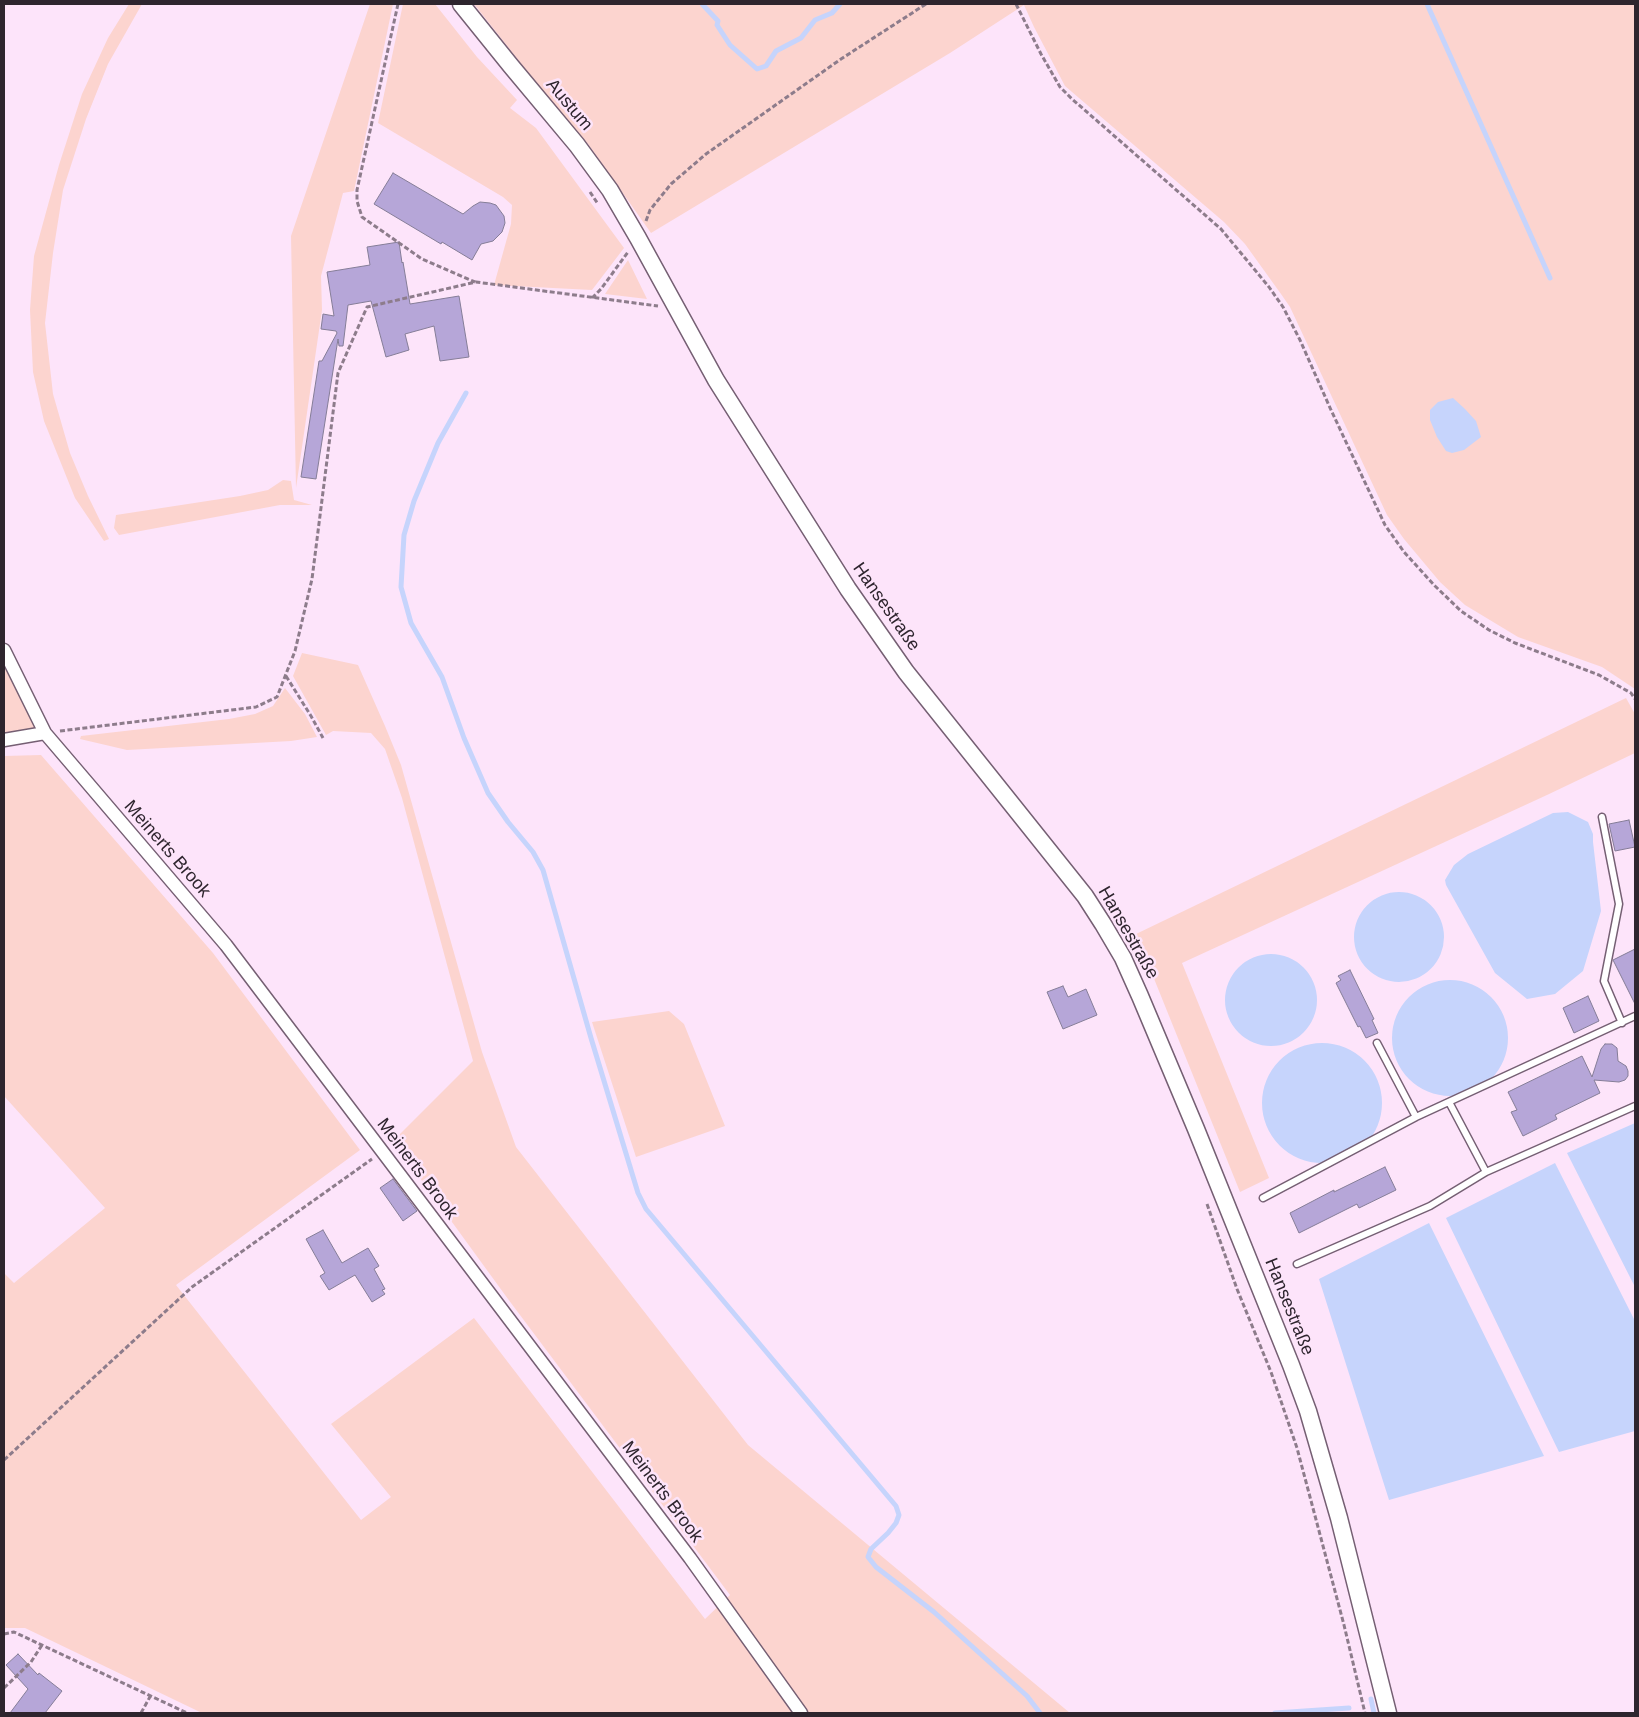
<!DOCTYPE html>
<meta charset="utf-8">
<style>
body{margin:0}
#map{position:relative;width:1639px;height:1717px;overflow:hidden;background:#fde4fa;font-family:Helvetica,sans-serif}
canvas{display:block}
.frame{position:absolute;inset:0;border:5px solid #2e252e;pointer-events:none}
</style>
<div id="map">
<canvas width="1639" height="1717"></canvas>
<div class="frame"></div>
</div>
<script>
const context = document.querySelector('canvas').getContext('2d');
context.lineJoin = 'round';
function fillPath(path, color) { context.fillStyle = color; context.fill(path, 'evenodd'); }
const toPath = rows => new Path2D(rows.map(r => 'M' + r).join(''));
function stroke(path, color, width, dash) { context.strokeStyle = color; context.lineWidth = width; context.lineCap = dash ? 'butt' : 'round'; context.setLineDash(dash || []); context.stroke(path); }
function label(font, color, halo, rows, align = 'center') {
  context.font = font + ' Helvetica,sans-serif'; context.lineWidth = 5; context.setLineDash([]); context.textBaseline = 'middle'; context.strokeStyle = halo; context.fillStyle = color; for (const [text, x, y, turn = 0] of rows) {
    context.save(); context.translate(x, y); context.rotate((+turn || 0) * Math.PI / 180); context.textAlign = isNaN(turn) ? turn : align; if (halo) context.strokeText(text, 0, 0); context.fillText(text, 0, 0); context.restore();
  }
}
const green = toPath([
 [129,4,142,4,108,64,86,119,63,190,53,253,45,323,53,394,70,453,88,496,109,539,104,541,75,498,44,421,33,372,30,310,34,256,59,165,82,94,108,38],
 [370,4,393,4,354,191,343,193,321,276,322,310,296,488,291,236],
 [403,4,435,4,477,57,517,100,510,108,536,128,624,248,592,290,494,285,511,224,512,205,503,197,378,123],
 [474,4,1635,4,1635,689,1602,667,1518,637,1465,605,1440,582,1404,539,1387,515,1290,307,1281,294,1245,244,1224,222,1065,86,1034,27,1024,5,950,53,651,233,588,144,545,94],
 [628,260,647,299,605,294],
 [283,480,291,481,294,500,312,505,280,505,119,535,114,528,116,515,240,496,268,490],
 [4,650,45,733,4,740],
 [302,653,358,665,385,726,401,765,482,1052,516,1147,748,1445,1070,1713,202,1713,25,1628,4,1628,4,1273,14,1283,105,1208,4,1096,4,756,41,755,213,953,360,1150,176,1285,361,1520,391,1497,331,1424,474,1318,705,1619,730,1595,508,1299,393,1141,473,1061,402,798,385,749,371,733,333,731,326,735,293,676],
 [285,688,305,714,317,737,291,741,127,750,80,739,81,736,229,719,255,714,273,706],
 [1626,698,1635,714,1635,753,1547,795,1182,963,1269,1178,1240,1192,1136,934],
 [669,1011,684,1024,725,1126,636,1157,592,1022]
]);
const water = toPath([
 [1453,398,1465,409,1476,421,1481,437,1464,450,1452,453,1446,451,1437,437,1430,420,1430,410,1438,402],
 [1568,812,1588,822,1593,834,1593,842,1601,911,1583,971,1555,994,1527,999,1495,973,1446,885,1445,880,1454,865,1468,854,1553,813],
 '1354 937a45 45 0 1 1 90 0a45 45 0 1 1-90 0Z',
 '1225 1000a46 46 0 1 1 92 0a46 46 0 1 1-92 0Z',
 '1392 1038a58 58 0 1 1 116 0a58 58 0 1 1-116 0Z',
 '1262 1103a60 60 0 1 1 120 0a60 60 0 1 1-120 0Z',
 [1635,1123,1635,1287,1567,1153],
 [1555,1163,1635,1321,1635,1431,1559,1452,1446,1218],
 [1429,1223,1544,1456,1389,1500,1319,1279]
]);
const stream = toPath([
 [702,4,718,21,717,25,730,45,757,69,766,66,776,51,801,38,815,20,832,13,840,4],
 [1427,4,1550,278],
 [466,393,438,443,414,501,404,535,401,587,411,623,442,677,464,738,488,793,508,822,533,852,543,870,591,1038,638,1193,646,1209,896,1506,899,1515,896,1523,888,1533,871,1549,868,1557,876,1567,934,1612,1027,1696,1040,1713],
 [1371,1699,1374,1713],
 [1275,1713,1349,1708]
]);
const building = toPath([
 [393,173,463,214,473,206,480,202,490,203,496,205,504,216,505,223,502,232,493,241,481,244,472,260,442,242,441,244,374,204,393,173],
 [399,242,402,263,403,262,410,304,459,296,469,357,440,361,434,326,405,334,409,350,386,357,371,301,348,305,343,346,339,346,338,339,316,479,301,477,319,361,322,361,337,333,336,331,321,329,323,314,334,316,327,272,370,265,367,247,399,242],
 [1629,820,1635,847,1615,851,1609,824,1629,820],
 [1635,949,1635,1004,1613,960,1635,949],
 [1350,970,1374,1019,1372,1020,1378,1033,1366,1038,1360,1026,1358,1027,1336,983,1341,980,1338,976,1350,970],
 [1063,986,1068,997,1086,989,1097,1015,1063,1029,1047,992,1063,986],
 [1588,996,1599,1021,1574,1033,1563,1008,1588,996],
 [1605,1044,1612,1044,1617,1048,1618,1061,1626,1066,1628,1071,1628,1076,1625,1080,1619,1082,1594,1080,1600,1093,1555,1115,1557,1119,1523,1136,1511,1112,1517,1110,1508,1092,1582,1056,1592,1077,1601,1049,1605,1044],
 [1385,1167,1396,1190,1359,1208,1357,1204,1299,1233,1290,1213,1334,1190,1334,1192,1385,1167],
 [393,1179,417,1211,403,1221,380,1188,393,1179],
 [323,1230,342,1263,368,1248,379,1266,374,1269,385,1289,382,1290,385,1294,372,1302,355,1275,329,1290,320,1276,325,1273,306,1239,323,1230],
 [18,1654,38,1675,39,1673,62,1691,45,1713,10,1713,28,1689,6,1665,18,1654]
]);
const path = toPath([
 [398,4,357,190,357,201,362,217,422,259,475,282],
 [1016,4,1041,54,1060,87,1072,99,1221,229,1269,287,1283,307,1300,340,1331,410,1385,525,1404,552,1435,586,1461,611,1489,630,1515,643,1599,675,1631,693,1635,699],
 [590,192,598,204],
 [646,221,650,210,671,184,706,154,841,59,926,4],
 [592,298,601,289,628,252],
 [286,676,311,716,323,738],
 [60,731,256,707,277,697,295,651,312,579,338,373,367,307,476,282,658,306],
 [1207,1204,1237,1289,1271,1372,1297,1448,1344,1625,1365,1713],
 [4,1460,192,1287,372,1159],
 [4,1634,14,1632,187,1713],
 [4,1688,31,1662,42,1645],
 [141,1713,151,1695]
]);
const service = toPath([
 [1602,817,1619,904,1604,981,1622,1023],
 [1377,1043,1416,1117],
 [1449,1102,1486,1172],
 [1263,1198,1416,1117,1635,1016],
 [1297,1264,1430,1206,1486,1172,1635,1106]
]);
const minor = toPath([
 [4,650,45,733,226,945,690,1558,801,1713],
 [4,740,45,733]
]);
const tertiary = toPath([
 [461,4,511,66,577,145,610,190,638,238,716,380,848,589,906,672,1085,896,1103,924,1123,958,1140,996,1196,1129,1291,1365,1308,1411,1339,1518,1388,1713]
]);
const streetNames = [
 ["Austum",569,105,50],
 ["Hansestraße",886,607,55],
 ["Meinerts Brook",167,849,49],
 ["Hansestraße",1128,933,60],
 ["Meinerts Brook",417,1169,53],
 ["Hansestraße",1289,1307,68],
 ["Meinerts Brook",662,1492,53]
];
fillPath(green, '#fcd4cf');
fillPath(water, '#c6d4fc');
stroke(stream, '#c6d4fc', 5);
fillPath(building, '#b6a6d8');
stroke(building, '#857d97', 1);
stroke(service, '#755f73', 9);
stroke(minor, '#755f73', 15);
stroke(tertiary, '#755f73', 19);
stroke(path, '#8d7c8b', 3, [5, 2.5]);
stroke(service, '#fff', 6);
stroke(minor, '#fff', 12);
stroke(tertiary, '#fff', 16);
label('18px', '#2e252e', '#fde4fa', streetNames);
</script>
